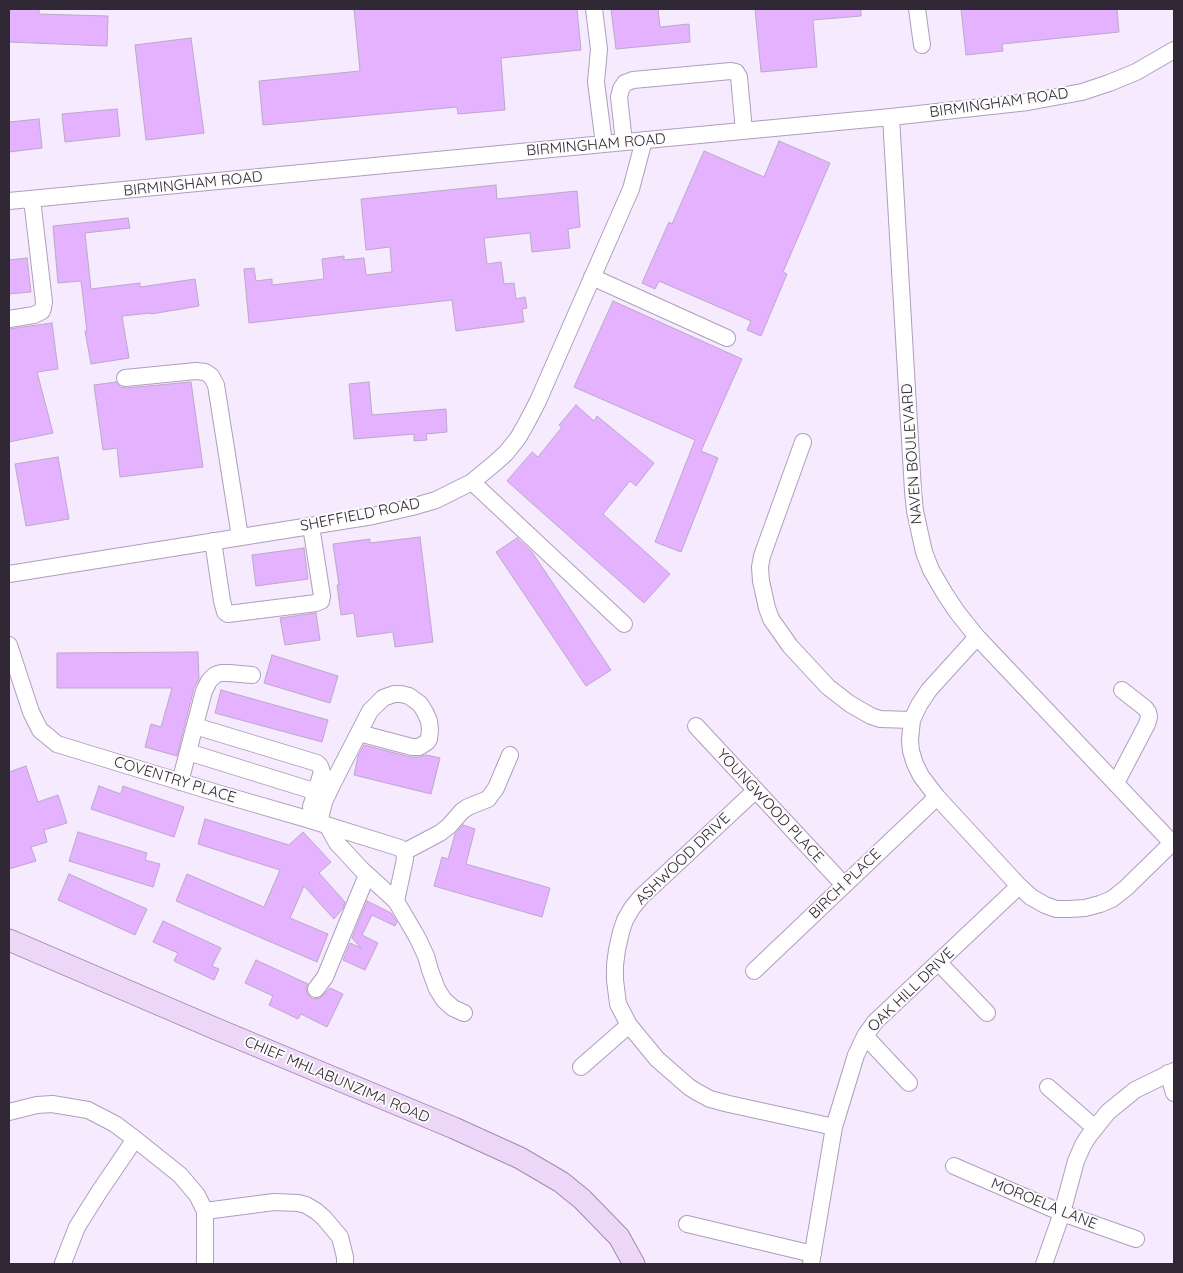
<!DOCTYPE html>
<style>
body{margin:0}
#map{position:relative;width:1183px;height:1273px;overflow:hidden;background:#f6eafe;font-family:Quicksand,sans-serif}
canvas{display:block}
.frame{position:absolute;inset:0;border:10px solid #302834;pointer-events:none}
</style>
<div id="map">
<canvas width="1183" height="1273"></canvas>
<div class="frame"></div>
</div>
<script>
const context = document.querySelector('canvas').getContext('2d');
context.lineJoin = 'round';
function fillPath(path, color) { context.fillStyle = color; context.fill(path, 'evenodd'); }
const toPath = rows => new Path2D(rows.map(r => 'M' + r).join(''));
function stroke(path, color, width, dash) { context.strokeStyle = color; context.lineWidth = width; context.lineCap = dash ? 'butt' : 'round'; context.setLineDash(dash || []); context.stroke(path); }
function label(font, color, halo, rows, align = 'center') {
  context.font = font + ' Quicksand,sans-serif'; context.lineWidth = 4; context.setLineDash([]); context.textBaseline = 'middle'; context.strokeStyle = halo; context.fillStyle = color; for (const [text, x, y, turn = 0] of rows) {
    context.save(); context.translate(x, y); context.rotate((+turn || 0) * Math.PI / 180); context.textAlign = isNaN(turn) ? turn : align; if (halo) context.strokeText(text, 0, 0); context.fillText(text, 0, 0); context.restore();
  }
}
const building = toPath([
 [9,9,39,9,39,14,108,16,107,46,9,42,9,9],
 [354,9,577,9,581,50,501,58,505,110,458,114,457,107,263,125,259,81,360,71,354,9],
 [611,9,658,9,660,27,689,24,690,42,616,49,611,9],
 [755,9,861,9,861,16,813,20,817,67,761,72,755,9],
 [961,9,1117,9,1119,32,1002,44,1003,51,966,55,961,9],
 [191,38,204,133,146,140,135,45,191,38],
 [117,109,120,136,65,142,62,114,117,109],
 [39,119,42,148,9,152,9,122,39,119],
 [779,141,830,163,783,272,787,274,761,336,747,330,751,321,659,281,655,289,642,283,669,222,672,224,704,151,764,177,779,141],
 [496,185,497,199,577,191,580,227,568,229,570,248,532,252,530,233,484,238,487,264,501,262,504,284,514,283,516,299,525,297,527,308,522,309,524,322,456,331,452,300,249,323,244,269,254,268,256,281,272,279,272,285,324,279,322,259,344,256,344,260,364,258,366,275,392,272,390,247,366,250,361,199,496,185],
 [128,218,130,228,85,233,91,289,140,283,140,287,195,279,199,306,151,314,151,313,122,316,129,358,91,364,85,331,87,331,81,281,58,283,53,226,128,218],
 [27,258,31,292,9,294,9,260,27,258],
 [613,301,742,359,701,451,718,458,681,552,655,542,695,440,574,387,613,301],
 [52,323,58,369,37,372,53,433,9,442,9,329,52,323],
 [116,382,120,387,126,388,191,382,203,467,120,477,117,448,103,450,94,385,116,382],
 [369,382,372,415,446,409,447,432,426,434,427,440,414,441,414,434,354,439,349,384,369,382],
 [576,405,594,421,597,416,654,463,636,486,630,481,603,514,670,574,644,603,507,481,532,452,538,457,562,427,559,425,576,405],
 [58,457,69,519,26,526,15,464,58,457],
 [420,537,433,642,395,647,393,632,357,637,354,613,341,615,337,585,339,585,333,544,370,539,370,543,420,537],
 [517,538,532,552,611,670,586,686,496,552,517,538],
 [304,548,308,579,256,586,252,555,304,548],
 [316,613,320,640,285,645,280,618,316,613],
 [198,652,199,679,194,688,177,756,145,747,151,724,161,727,172,688,57,688,57,653,198,652],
 [272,655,338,676,330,703,264,683,272,655],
 [221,690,328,720,322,742,215,713,221,690],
 [364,745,410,757,419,757,426,755,440,758,431,794,354,775,358,756,364,745],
 [26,766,38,802,58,795,67,823,44,830,47,842,31,847,36,861,9,869,9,772,26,766],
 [99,786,121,794,123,786,184,807,174,837,91,809,99,786],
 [205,819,289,845,303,832,331,862,319,873,345,902,343,908,334,919,304,886,290,918,328,934,317,962,176,901,187,874,264,907,280,870,198,844,205,819],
 [463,825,475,829,466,864,550,888,542,917,434,886,442,857,448,859,455,834,463,825],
 [78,832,147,853,145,860,160,864,153,887,69,861,78,832],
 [69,874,147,909,135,935,58,900,69,874],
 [367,901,391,913,397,922,395,926,372,915,362,935,378,943,365,970,343,960,350,943,361,948,352,938,367,901],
 [163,921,221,948,212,966,219,969,214,980,174,961,178,953,153,942,163,921],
 [256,960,308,984,306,988,307,993,310,997,314,999,320,998,330,988,343,994,327,1027,301,1014,298,1019,269,1005,273,996,245,983,256,960]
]);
const minor = toPath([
 [594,9,599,49,596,82,604,144],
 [917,9,922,45],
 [891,117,913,491,915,511,924,552,931,570,945,594,957,612,977,637,1174,845],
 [624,142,619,97,621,89,625,83,633,80,731,71,736,72,739,77,744,131],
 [9,201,604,144,891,117,1028,102,1082,92,1109,83,1136,72,1174,50],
 [592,277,727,338],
 [9,319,34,315,42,311,43,308,44,302,32,199],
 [125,378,196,371,205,372,211,376,216,385,240,537],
 [803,442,762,556,760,567,761,581,767,608,771,619,790,646,828,687,850,704,871,716,880,719,912,720],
 [472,482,624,624],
 [213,541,222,601,225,612,228,614,316,603,321,601,322,596,311,526],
 [9,574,373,516,412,507,436,500,472,482,495,463,506,453,518,438,526,424,538,401,631,189,644,140],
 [977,637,929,690,919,705,912,720,910,740,911,751,915,764,921,776,937,797,1019,886,1031,897,1045,905,1056,909,1069,909,1085,908,1100,904,1112,899,1126,888,1172,843],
 [9,645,31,712,40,730,57,744,217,793,307,819,400,848,404,852,405,859,396,901],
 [195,726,317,763,320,766,322,772,311,807],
 [696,726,844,885],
 [188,752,317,792],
 [180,782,204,691,209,681,215,675,221,673,229,673,252,675],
 [1116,783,1147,724,1149,717,1148,712,1145,708,1122,690],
 [756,790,641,897,632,908,625,920,621,932,617,950,615,965,615,980,618,1004,629,1025,657,1059,689,1087,697,1092,710,1099,729,1104,834,1127],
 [319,823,324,802,333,783,370,711,383,698,394,694,401,694,409,696,420,704,425,712,429,721,430,730,429,739,427,742,419,747,412,747,359,733],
 [327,825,337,843,362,870,396,901,417,937,426,956,430,970,437,989,444,1000,453,1008,464,1013],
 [404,852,440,833,449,826,462,811,468,807,488,799,496,788,510,755],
 [939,963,987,1013],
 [754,971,937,797],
 [316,989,325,977,367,875],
 [865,1036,909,1083],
 [581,1067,629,1025],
 [1168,1073,1174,1093],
 [1048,1087,1095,1128],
 [9,1112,37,1105,52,1104,88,1110,115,1124,135,1139,180,1175,197,1195,205,1211,205,1264],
 [954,1166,1062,1213,1136,1239],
 [205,1211,274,1202,298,1203,306,1205,316,1211,324,1218,340,1237,345,1257,345,1264],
 [687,1224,813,1254],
 [63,1263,77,1227,99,1192,135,1139],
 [811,1264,834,1127,856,1055,865,1036,875,1022,1019,886],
 [1044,1264,1062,1213,1076,1161,1083,1145,1088,1137,1108,1112,1135,1090,1174,1071]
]);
const major = toPath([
 [9,940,214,1028,454,1128,520,1158,561,1182,582,1199,619,1237,634,1264]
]);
const streetNames = [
 ["BIRMINGHAM ROAD",999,103,-8],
 ["BIRMINGHAM ROAD",596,145,-5],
 ["BIRMINGHAM ROAD",193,184,-6],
 ["NAVEN BOULEVARD",912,454,-94],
 ["SHEFFIELD ROAD",360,515,-11],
 ["COVENTRY PLACE",175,780,17],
 ["YOUNGWOOD PLACE",770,806,47],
 ["ASHWOOD DRIVE",683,859,-44],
 ["BIRCH PLACE",845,884,-44],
 ["OAK HILL DRIVE",911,990,-44],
 ["CHIEF MHLABUNZIMA ROAD",337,1080,23],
 ["MOROELA LANE",1044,1204,22]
];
fillPath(building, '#e4b2ff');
stroke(building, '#bca8c7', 1);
stroke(minor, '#b19dbc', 18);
stroke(major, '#a389b1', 23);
stroke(minor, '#fff', 16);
stroke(major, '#edd7f8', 21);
label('15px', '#302834', '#fcfcfc', streetNames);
</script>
